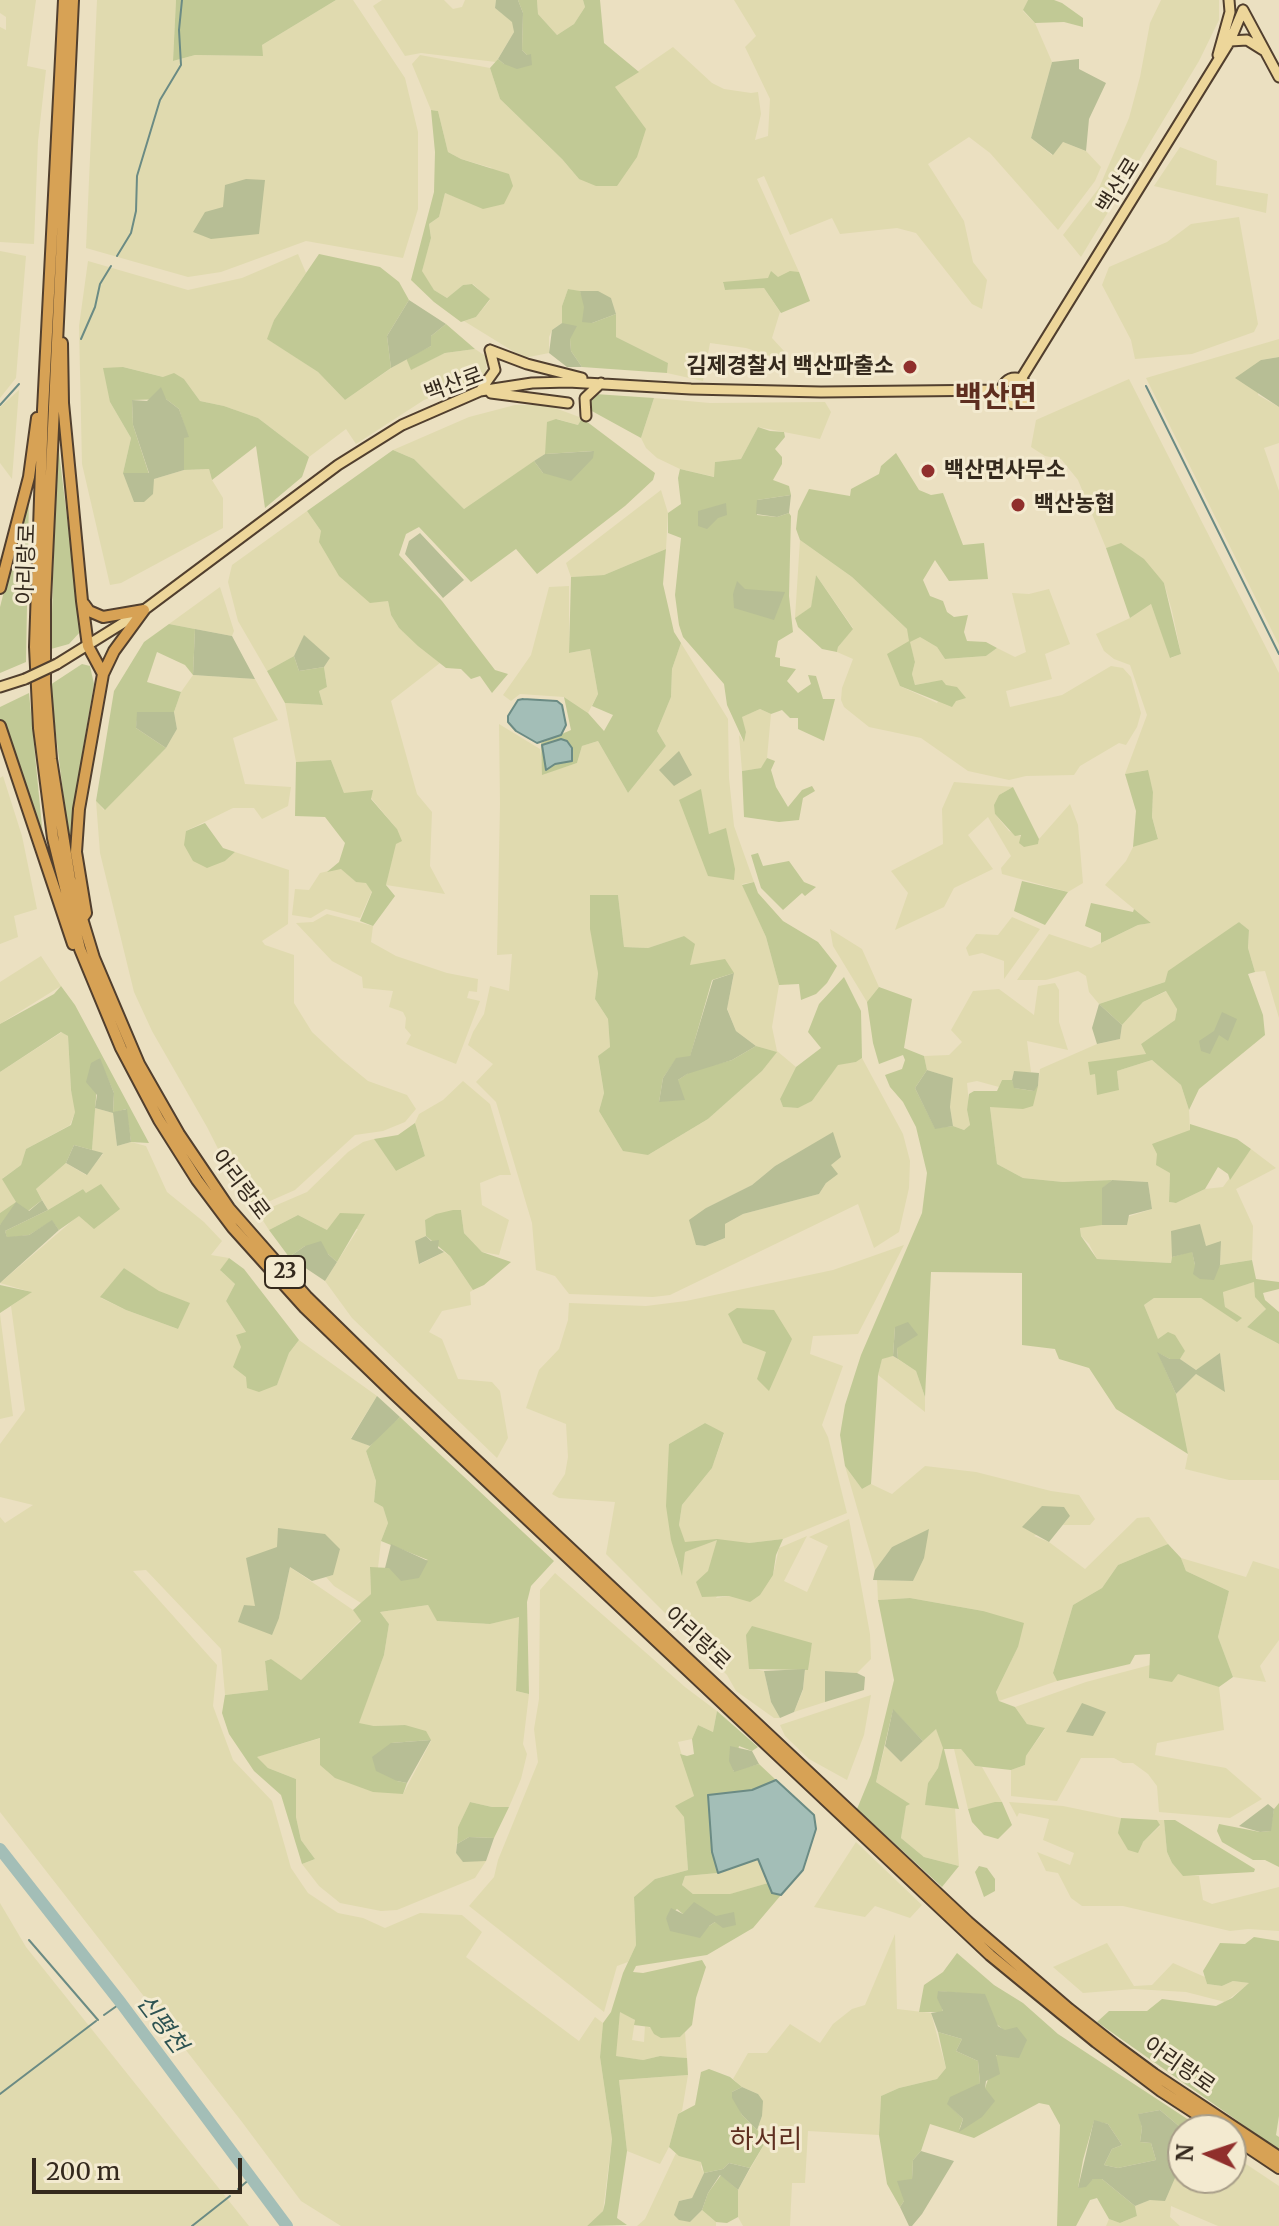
<!DOCTYPE html>
<meta charset="utf-8">
<style>
body{margin:0}
#map{position:relative;width:1279px;height:2226px;overflow:hidden;background:#ebe0c1;font-family:Merriweather,serif}
canvas{display:block}
.north{position:absolute;left:1167px;top:2114px;width:80px;height:80px;box-sizing:border-box;background:#f3ead0;border:2px solid #a79d88;border-radius:50%;rotate:273deg;font-size:22px;font-weight:700;line-height:32px;text-align:center;color:#34291d}
.north::after{content:'';display:block;margin:auto;width:28px;height:36px;background:#902f2c;clip-path:polygon(50% 0,100% 100%,50% 72%,0 100%)}
.scale{position:absolute;left:32px;top:2158px;width:210px;height:36px;box-sizing:border-box;border:4px solid #34291d;border-top:0;padding-left:10px;font-size:24px;line-height:28px;white-space:nowrap;color:#34291d;-webkit-text-stroke:6px #f3ead0;paint-order:stroke}
</style>
<div id="map">
<canvas width="1279" height="2226"></canvas>
<div class="north">N</div>
<div class="scale">200 m</div>
</div>
<script>
const context = document.querySelector('canvas').getContext('2d');
context.lineJoin = 'round';
function fillPath(path, color) { context.fillStyle = color; context.fill(path, 'evenodd'); }
const toPath = rows => new Path2D(rows.map(r => 'M' + r).join(''));
function stroke(path, color, width, dash) { context.strokeStyle = color; context.lineWidth = width; context.lineCap = dash ? 'butt' : 'round'; context.setLineDash(dash || []); context.stroke(path); }
function label(font, color, halo, rows, align = 'center') {
  context.font = font + ' Merriweather,"Noto Sans KR",serif'; context.lineWidth = 6; context.setLineDash([]); context.textBaseline = 'middle'; context.strokeStyle = halo; context.fillStyle = color; for (const [text, x, y, turn = 0] of rows) {
    context.save(); context.translate(x, y); context.rotate((+turn || 0) * Math.PI / 180); context.textAlign = isNaN(turn) ? turn : align; if (halo) context.strokeText(text, 0, 0); context.fillText(text, 0, 0); context.restore();
  }
}
const farmland = toPath([
 [0,0,36,0,27,66,46,70,38,141,34,244,0,242,0,27,6,30,6,17,0,13],
 [97,0,176,0,173,61,195,55,262,56,262,45,336,0,353,0,405,78,418,132,418,209,403,258,306,241,221,272,188,277,86,248],
 [382,0,444,0,453,9,462,7,465,0,496,0,495,8,513,22,514,32,496,62,421,53,405,56,373,6],
 [537,0,583,0,585,7,574,24,557,35,538,14],
 [734,0,1028,0,1023,11,1035,23,1052,62,1031,138,1052,155,1063,142,1086,151,1101,167,1095,181,1058,230,990,153,969,137,928,164,964,221,973,262,987,280,982,309,972,304,916,233,897,228,840,234,832,218,790,235,764,176,757,179,799,272,790,272,778,278,723,283,725,290,764,288,780,312,772,338,784,351,783,360,746,348,710,343,703,381,667,373,668,363,616,337,616,314,611,298,568,289,562,306,562,323,552,330,549,337,549,353,524,358,464,321,476,317,490,300,473,284,463,285,447,298,434,290,421,271,431,238,429,224,439,217,445,193,459,198,492,168,461,159,448,152,438,111,431,110,412,64,420,55,490,68,500,99,562,159,579,179,615,87,673,47,712,83,724,89,751,93,758,92,761,114,755,140,768,136,770,99,745,47,756,36],
 [1161,0,1219,0,1219,20,1199,61,1081,257,1063,235,1099,188,1129,118,1140,77,1150,23],
 [1180,147,1217,161,1216,185,1268,194,1266,213,1154,186],
 [1239,217,1258,324,1254,332,1192,354,1135,359,1131,340,1102,285,1109,267,1167,242,1191,224],
 [0,251,26,256,16,378,0,398],
 [298,254,306,273,274,320,268,339,318,372,345,400,406,358,412,369,445,353,475,349,487,357,486,376,424,400,356,444,346,429,309,457,258,418,224,406,200,401,184,379,163,377,123,367,110,402,131,438,123,473,154,479,184,470,209,469,212,480,223,498,223,528,121,583,110,585,82,464,79,326,88,261,188,290,242,278],
 [1279,339,1279,357,1261,360,1258,395,1279,407,1279,443,1264,448,1279,491,1279,645,1146,378],
 [1129,379,1279,673,1279,1018,1265,971,1255,972,1248,948,1249,930,1239,922,1165,982,1099,1004,1089,992,1086,976,1078,971,1046,980,1017,980,1049,934,1091,948,1138,925,1151,923,1105,885,1126,861,1133,847,1158,838,1152,817,1153,792,1147,770,1125,774,1147,715,1130,665,1114,659,1104,651,1096,634,1130,618,1151,604,1171,658,1181,654,1172,611,1164,583,1121,544,1106,548,1078,480,1061,459,1045,456,1031,447,1036,420],
 [19,390,12,479,0,463,0,407],
 [654,398,710,403,825,402,831,412,820,439,758,427,741,459,715,462,715,477,680,469,657,458,646,448,641,438],
 [515,405,547,405,582,418,578,425,557,419,548,434,545,454,464,509,414,459,393,450,469,417],
 [661,490,668,513,666,549,604,575,571,577,566,563],
 [307,511,321,531,388,601,391,615,399,628,440,663,391,701,417,794,432,812,430,866,445,894,386,885,397,829,371,798,344,793,331,760,296,762,285,703,323,705,319,691,327,687,324,667,330,658,304,636,294,656,267,671,238,621,228,582,232,565],
 [800,540,852,577,907,629,937,647,945,659,986,656,997,648,1015,657,1026,652,1012,593,1029,594,1049,589,1070,644,1045,654,1052,679,1006,691,1010,707,1062,695,1111,666,1123,668,1131,677,1141,713,1137,727,1126,745,1119,743,1080,766,1074,775,1026,776,1009,780,968,771,921,738,869,727,844,707,841,700,842,688,853,659,837,652,838,647,853,628,816,575,811,608,795,618],
 [909,641,915,662,912,674,915,685,931,682,946,685,937,703,900,686],
 [569,586,569,653,590,649,598,694,588,713,564,697,520,694,511,701,503,695,531,655,549,587],
 [220,587,234,631,232,636,169,624],
 [681,643,728,719,729,778,734,826,754,882,742,884,766,937,779,985,772,1027,777,1051,796,1067,780,1099,783,1107,797,1108,812,1101,838,1064,856,1062,862,1058,903,1134,910,1161,909,1188,899,1232,874,1248,858,1204,670,1295,653,1297,569,1294,555,1276,536,1270,532,1223,496,1102,476,1082,493,1064,468,1045,473,1032,484,1014,490,986,509,991,512,954,497,955,500,804,499,724,540,749,543,774,577,763,582,746,598,741,628,793,666,746,657,731,671,697,672,669],
 [700,789,709,834,725,829,708,876],
 [590,895,618,895,624,947,648,948,684,936,689,966,734,974,727,1008,736,1031,756,1046,776,1052,762,1071,708,1119,648,1155,599,1111,604,1093,598,1057,610,1047,608,1019,595,999,598,973],
 [833,1133,831,1165,826,1183,819,1194,743,1214,725,1224,725,1238,705,1246,696,1245,706,1208,752,1185,775,1166],
 [193,675,255,679,278,720,233,738,245,784,291,787,288,806,262,819,254,808,233,808,186,831,225,861,235,852,289,870,288,924,262,941,265,945,294,955,294,1003,312,1032,341,1059,368,1081,407,1095,416,1109,405,1122,383,1131,355,1135,295,1190,261,1205,246,1204,207,1127,152,1031,134,992,100,853,96,801,104,810,166,748,177,729,174,712,181,692],
 [760,709,771,714,767,758,762,768,742,771,739,735,743,741,746,732,741,717],
 [3,776,22,836,37,909,14,916,18,937,0,944,0,778],
 [954,782,1013,787,999,795,995,814,1009,831,1038,844,1039,839,1070,804,1078,825,1083,883,1068,892,1002,874,1001,868,1011,856,988,817,968,835,993,869,954,888,944,907,895,930,908,893,891,871,943,844,942,809],
 [341,868,356,882,366,882,372,891,360,918,326,909,311,918,292,915,295,889,309,890,320,873],
 [327,914,373,926,371,942,396,956,447,973,478,979,477,992,469,991,467,998,480,1001,456,1064,406,1044,411,1035,405,1028,406,1018,403,1012,389,1007,393,991,363,988,362,977,332,961,296,923,313,922],
 [1012,917,1040,929,1004,979,1004,961,982,953,969,956,966,948,976,934,998,935],
 [830,929,862,949,879,987,867,1002,833,946],
 [41,956,61,986,0,1024,0,982],
 [1055,983,1059,990,1059,1022,1068,1050,1027,1041,1031,1072,1014,1072,1012,1080,1002,1080,999,1087,977,1081,967,1083,969,1104,967,1110,970,1125,964,1130,953,1126,950,1107,952,1078,927,1070,924,1056,949,1055,962,1042,951,1030,973,991,999,989,1034,1015,1038,986],
 [1167,991,1177,1008,1175,1020,1141,1044,1146,1054,1090,1074,1095,1074,1119,1090,1117,1071,1152,1060,1181,1085,1189,1110,1190,1130,1170,1173,1169,1202,1176,1203,1205,1189,1223,1187,1251,1149,1276,1168,1236,1189,1253,1226,1252,1260,1220,1265,1221,1242,1206,1246,1199,1224,1172,1257,1171,1263,1097,1259,1089,1244,1081,1236,1080,1227,1102,1225,1152,1209,1148,1182,1112,1180,1063,1182,1023,1178,997,1164,990,1107,1038,1086,1040,1069,1097,1044,1120,1039,1122,1025,1143,1002],
 [62,1032,68,1036,71,1090,76,1110,70,1125,26,1149,21,1165,3,1178,16,1202,0,1213,0,1072],
 [463,1081,490,1104,511,1175,500,1175,480,1183,482,1205,509,1220,499,1255,482,1252,464,1233,461,1210,425,1220,426,1236,416,1242,420,1264,444,1252,450,1256,473,1290,470,1292,471,1305,442,1311,429,1332,442,1339,458,1379,492,1382,500,1391,508,1438,497,1458,352,1318,325,1281,358,1229,327,1230,298,1215,269,1230,258,1213,307,1192,348,1152,363,1142,374,1139,396,1171,425,1156,415,1123,419,1114,443,1100],
 [95,1108,113,1113,117,1146,131,1142,146,1146,167,1192,204,1222,222,1241,211,1255,229,1258,221,1271,235,1284,226,1301,246,1332,238,1358,277,1385,289,1353,299,1340,377,1396,351,1438,370,1446,366,1451,376,1481,374,1502,383,1507,388,1523,381,1541,378,1568,370,1568,371,1594,361,1603,334,1586,326,1577,333,1575,277,1547,255,1607,244,1605,239,1623,279,1618,290,1567,353,1610,361,1620,301,1680,270,1659,265,1661,268,1690,225,1695,221,1649,146,1570,133,1571,217,1665,213,1706,233,1760,272,1801,291,1868,308,1893,338,1913,363,1918,385,1928,420,1913,462,1915,482,1932,466,1957,579,2041,595,2017,603,2023,600,2057,612,2139,603,2211,587,2226,341,2226,301,2201,242,2122,0,1812,0,1517,5,1523,33,1505,0,1497,0,1444,25,1410,11,1306,31,1292,0,1283,79,1215,86,1193,83,1189,48,1210,36,1189,66,1163,86,1175,103,1154,92,1150],
 [124,1268,159,1292,189,1303,178,1329,126,1310,101,1298],
 [904,1245,858,1334,813,1336,810,1354,843,1366,822,1425,828,1437,847,1513,783,1539,749,1543,716,1598,729,1596,773,1575,779,1548,807,1536,784,1581,807,1592,828,1546,809,1537,849,1519,870,1634,871,1659,857,1673,826,1671,825,1702,794,1712,803,1690,805,1669,807,1670,812,1643,749,1668,764,1671,771,1702,780,1718,774,1718,736,1691,727,1675,606,1554,615,1502,559,1498,552,1494,565,1474,568,1457,566,1424,526,1408,539,1370,559,1349,568,1320,569,1303,646,1306,686,1301,833,1270],
 [705,1423,724,1434,712,1468,682,1505,679,1525,684,1543,714,1540,685,1552,682,1574,676,1559,669,1444],
 [1254,1282,1266,1309,1247,1327,1279,1344,1279,1480,1229,1480,1185,1469,1188,1454,1176,1394,1196,1374,1225,1391,1220,1354,1196,1370,1180,1359,1185,1351,1158,1340,1144,1305,1154,1298,1201,1298,1225,1307,1223,1291],
 [0,1314,13,1416,0,1419],
 [893,1356,916,1371,925,1397,925,1412,878,1375,882,1358],
 [845,1466,862,1489,871,1484,892,1494,925,1466,976,1472,1051,1491,1079,1495,1095,1519,1090,1525,1063,1525,1070,1516,1034,1536,1049,1542,1085,1569,1137,1518,1149,1517,1168,1544,1118,1565,1102,1588,1073,1605,1053,1673,1057,1681,999,1701,996,1692,1018,1647,983,1611,910,1598,878,1600,877,1580,913,1581,929,1530,892,1547,875,1570],
 [1181,1558,1246,1577,1253,1561,1279,1569,1279,1640,1260,1666,1266,1682,1233,1677,1218,1637,1229,1591,1186,1571],
 [555,1573,685,1687,717,1711,713,1732,698,1725,692,1739,678,1742,694,1796,684,1817,688,1870,655,1879,634,1897,636,1945,628,1962,617,1966,604,2012,469,1906,494,1877,498,1860,538,1762,534,1729,539,1699,540,1590],
 [428,1605,438,1621,490,1624,519,1616,516,1691,529,1694,523,1744,527,1754,521,1779,509,1807,492,1807,470,1802,458,1827,456,1853,463,1861,486,1861,475,1878,397,1910,381,1911,340,1903,319,1886,302,1864,315,1859,301,1840,296,1817,296,1779,268,1768,256,1757,321,1738,403,1794,431,1741,405,1725,374,1726,358,1724,384,1655,389,1624,380,1612],
 [1150,1665,1150,1678,1178,1673,1219,1687,1224,1730,1157,1743,1155,1755,1226,1768,1262,1799,1230,1818,1159,1812,1157,1786,1148,1774,1133,1763,1123,1763,1114,1758,1081,1758,1057,1801,1011,1796,1011,1770,1025,1765,1026,1756,1045,1729,1027,1724,1015,1707,1086,1682],
 [871,1695,864,1735,847,1780,809,1759,785,1736,780,1725],
 [936,1728,944,1748,938,1768,928,1783,926,1805,955,1808,959,1866,924,1857,901,1838,906,1803,908,1803,876,1782,885,1746,901,1762],
 [954,1749,961,1749,975,1766,982,1767,1002,1802,968,1809],
 [1009,1802,1063,1806,1121,1818,1119,1833,1143,1842,1160,1826,1157,1820,1164,1820,1167,1852,1172,1863,1183,1875,1199,1876,1203,1900,1212,1904,1279,1887,1279,1931,1248,1929,1230,1931,1123,1906,1082,1906,1071,1898,1058,1873,1046,1871,1037,1852,1070,1865,1074,1853,1043,1840,1049,1819,1019,1813,1017,1817],
 [856,1842,922,1905,910,1918,875,1906,865,1917,814,1907],
 [758,1859,768,1883,731,1894,693,1894,682,1885,685,1876,718,1873],
 [0,1903,26,1947,249,2226,0,2226],
 [895,1934,897,2009,931,2013,946,2068,937,2079,899,2088,881,2096,879,2135,808,2131,805,2183,792,2183,790,2226,743,2226,738,2217,738,2190,769,2136,757,2130,762,2116,758,2094,742,2087,733,2079,748,2053,767,2053,790,2024,820,2043,833,2024,852,2009,865,2005],
 [1107,1943,1134,1986,1152,1985,1173,1963,1205,1977,1207,1984,1222,1986,1233,1981,1250,1983,1225,2002,1186,1992,1134,1989,1083,1993,1053,1967],
 [620,2011,635,2020,632,2040,644,2042,645,2026,680,2037,685,2032,687,2058,660,2056,643,2060,615,2056],
 [688,2075,682,2111,678,2114,669,2147,660,2164,627,2151,619,2080],
 [1179,2146,1183,2146,1183,2178,1231,2178,1231,2154,1279,2186,1279,2226,1218,2226,1171,2206,1170,2217,1180,2226,1106,2226,1109,2219,1120,2223,1137,2216,1135,2206,1150,2200,1178,2171],
 [676,2153,702,2162,701,2167,704,2173,692,2198,679,2201,690,2222,702,2210,716,2222,716,2226,637,2226,645,2219]
]);
const green = toPath([
 [176,0,336,0,262,45,263,56,195,55,173,61],
 [518,0,537,0,538,14,557,35,574,24,585,7,583,0,600,0,604,43,639,72,615,87,646,129,637,157,617,186,596,186,579,179,562,159,500,99,490,68,498,59,504,64,527,55,522,50,523,13],
 [1028,0,1054,0,1062,3,1083,18,1083,27,1064,22,1035,23,1023,10],
 [431,110,438,111,448,152,461,159,509,174,513,186,504,204,483,209,445,193,439,217,429,224,431,238,422,271,434,290,447,298,463,285,472,284,490,299,476,317,461,322,434,302,411,280,434,192,435,152],
 [319,254,380,267,399,282,409,300,387,336,391,368,345,400,318,372,267,339,274,320],
 [771,271,778,277,790,271,799,272,810,301,781,313,764,288,725,290,723,282,768,278],
 [568,289,580,291,592,323,616,314,616,337,668,363,667,373,582,367,571,351,570,339,562,323,562,306],
 [446,324,475,349,445,353,411,370,406,358,431,346,431,336],
 [123,367,163,377,174,373,184,379,200,401,224,406,258,418,309,457,302,477,265,508,256,446,212,480,209,469,184,470,184,437,188,437,179,409,166,399,132,400,133,425,149,474,123,473,131,438,110,402,103,368],
 [595,394,654,398,641,438,590,410,588,403],
 [582,418,655,473,653,480,625,506,537,574,516,549,471,582,419,527,406,534,399,555,442,601,495,670,508,674,492,693,480,676,471,679,461,669,446,668,418,646,399,628,391,615,388,601,370,603,339,576,319,542,321,531,307,511,393,450,414,459,464,509,534,461,543,473,593,451,545,454,547,422,556,419,578,425],
 [758,427,770,431,784,432,785,437,775,449,782,457,782,464,773,480,789,486,791,495,757,500,757,515,777,517,789,513,791,516,789,596,793,632,778,641,775,657,780,658,780,666,796,669,787,681,798,693,811,684,808,675,816,676,823,699,835,699,824,741,798,729,798,718,790,718,782,710,771,714,760,709,742,717,746,732,744,742,727,705,724,684,683,637,679,625,675,595,681,538,668,533,668,513,681,504,678,478,680,469,714,477,715,462,741,459],
 [57,436,81,631,69,644,51,649],
 [896,453,919,490,931,495,943,493,963,545,984,543,988,579,949,581,935,560,923,580,930,596,943,601,947,612,954,617,968,615,964,632,967,641,986,642,997,648,986,656,945,659,937,647,920,637,910,642,915,662,912,674,915,685,942,680,946,685,957,687,966,698,956,701,952,707,900,686,887,654,909,641,907,629,852,577,800,540,796,529,798,511,809,489,850,496,851,489,879,474,881,466],
 [29,494,26,662,0,673,0,607],
 [1121,543,1144,559,1164,583,1181,654,1170,658,1151,604,1130,618,1106,548],
 [666,549,663,584,674,632,681,643,672,669,671,697,657,731,666,746,628,793,598,741,582,746,577,763,542,775,541,743,571,730,564,697,588,713,604,731,613,715,592,706,598,694,590,649,569,653,571,577,604,575],
 [816,575,853,629,838,647,837,652,822,649,798,627,795,618,811,607],
 [169,624,195,629,193,675,185,665,157,652,147,682,181,692,174,712,138,712,136,728,166,748,105,810,96,801,114,691,144,642],
 [294,656,299,671,324,667,327,687,319,691,323,705,285,703,267,671],
 [82,664,90,666,94,684,83,748,70,850,50,685],
 [29,693,43,837,0,719,0,707],
 [767,758,775,761,771,770,776,787,788,807,802,790,812,786,815,791,803,798,799,820,779,822,744,817,742,771,761,768],
 [331,760,344,793,373,790,371,799,397,829,402,841,396,844,386,885,395,896,373,926,360,921,372,892,366,883,356,882,341,869,327,872,339,862,345,843,325,817,295,816,296,762],
 [1148,770,1153,792,1152,817,1158,839,1133,847,1136,811,1125,774],
 [1013,787,1039,839,1038,844,1024,847,1019,843,1021,835,1015,836,995,814,994,805,999,795],
 [701,789,709,834,726,828,735,869,734,880,708,876,679,800],
 [205,823,223,848,235,852,225,861,207,868,193,861,184,845,186,831],
 [758,853,763,866,789,861,804,882,816,887,805,896,802,893,783,910,761,888,751,855],
 [1022,881,1068,892,1045,925,1014,911],
 [754,882,758,893,783,921,818,942,837,966,827,983,816,994,801,1000,799,984,779,985,766,937,742,885],
 [590,895,618,895,624,947,648,948,684,936,695,944,690,965,725,959,734,973,712,980,690,1057,676,1059,663,1078,659,1102,678,1080,691,1071,732,1060,756,1046,777,1052,762,1071,708,1119,648,1155,623,1151,599,1111,604,1093,598,1056,610,1047,608,1019,595,999,598,973,590,929],
 [1091,903,1133,912,1134,909,1151,923,1138,925,1101,943,1101,933,1085,926],
 [1239,922,1249,930,1248,948,1255,972,1248,974,1263,1015,1265,1035,1199,1089,1189,1110,1181,1085,1152,1060,1117,1071,1119,1090,1097,1095,1095,1074,1090,1075,1088,1062,1146,1054,1141,1044,1175,1020,1177,1009,1166,991,1143,1002,1122,1025,1099,1004,1165,982,1168,971],
 [844,977,861,1011,862,1058,856,1062,838,1065,812,1101,798,1108,783,1107,780,1099,796,1067,821,1048,808,1032,819,1004],
 [61,986,75,1005,149,1143,131,1142,126,1109,113,1113,114,1093,99,1058,92,1150,74,1145,66,1163,36,1189,42,1200,28,1211,0,1225,0,1213,16,1202,2,1179,21,1165,26,1149,71,1125,75,1112,71,1090,68,1036,61,1032,0,1072,0,1024,54,994],
 [879,987,912,999,904,1048,924,1056,927,1070,915,1088,935,1128,953,1126,964,1130,970,1125,967,1110,969,1094,974,1091,997,1091,1002,1080,1012,1080,1015,1088,1033,1091,1038,1086,1033,1106,1023,1109,990,1107,997,1164,1023,1178,1063,1182,1112,1180,1102,1189,1102,1225,1080,1228,1081,1236,1097,1259,1171,1263,1172,1257,1192,1251,1195,1265,1216,1269,1220,1265,1252,1260,1256,1279,1279,1282,1279,1289,1263,1293,1265,1300,1279,1312,1279,1344,1247,1327,1266,1309,1255,1297,1254,1282,1223,1292,1225,1307,1242,1318,1237,1322,1201,1298,1154,1298,1144,1305,1158,1339,1168,1332,1175,1335,1185,1351,1180,1359,1170,1359,1158,1353,1176,1394,1188,1454,1116,1409,1089,1368,1059,1359,1055,1349,1022,1345,1022,1273,931,1272,925,1397,916,1371,898,1359,895,1327,893,1356,882,1359,878,1375,871,1484,862,1489,845,1466,840,1435,845,1405,861,1355,922,1213,927,1173,916,1127,903,1102,890,1087,885,1075,902,1069,905,1060,903,1055,879,1064,873,1043,867,1002],
 [415,1123,425,1156,396,1171,374,1139,398,1135],
 [1190,1124,1237,1139,1251,1149,1230,1180,1228,1174,1218,1167,1205,1189,1176,1203,1169,1202,1170,1173,1156,1165,1157,1154,1152,1144,1190,1130],
 [101,1184,120,1209,94,1229,79,1216,59,1230,52,1221,29,1235,7,1238,5,1231,48,1210,83,1189,86,1193],
 [453,1210,461,1210,464,1233,482,1252,511,1262,484,1285,473,1290,450,1256,426,1236,425,1220,436,1214],
 [340,1213,365,1214,337,1262,328,1254,305,1246,289,1257,269,1230,298,1215,327,1230],
 [229,1258,244,1269,299,1340,289,1353,277,1385,259,1392,247,1388,246,1377,233,1367,241,1347,236,1335,246,1332,226,1301,235,1284,220,1270],
 [124,1268,159,1291,190,1303,178,1329,126,1310,100,1297],
 [0,1285,32,1292,0,1313],
 [737,1308,774,1310,792,1339,769,1391,757,1379,766,1352,743,1343,728,1314],
 [400,1417,554,1561,531,1586,527,1602,529,1694,516,1691,519,1617,490,1624,437,1621,428,1605,380,1612,389,1624,384,1655,359,1723,374,1726,405,1725,426,1731,431,1740,391,1743,397,1781,407,1783,403,1794,373,1792,335,1778,320,1765,320,1738,257,1757,268,1768,296,1779,296,1817,301,1840,315,1859,302,1864,281,1795,254,1771,229,1734,222,1713,225,1695,268,1690,265,1661,271,1659,301,1680,361,1621,353,1610,371,1594,370,1567,389,1568,428,1560,381,1541,388,1523,383,1507,374,1502,376,1481,366,1451,381,1433],
 [705,1423,724,1433,712,1468,682,1505,679,1525,685,1542,717,1539,749,1543,783,1539,776,1555,773,1575,760,1595,750,1602,729,1596,702,1597,696,1582,708,1571,717,1540,685,1552,682,1576,671,1540,666,1506,669,1444],
 [1168,1544,1181,1558,1186,1571,1229,1591,1218,1637,1233,1677,1219,1687,1178,1674,1172,1682,1149,1678,1150,1654,1135,1655,1130,1664,1057,1681,1053,1673,1073,1605,1102,1588,1118,1565],
 [910,1598,983,1611,1024,1623,1018,1647,996,1692,999,1701,1015,1707,1027,1724,1045,1728,1026,1756,1025,1765,1011,1770,975,1766,961,1749,944,1749,959,1809,925,1805,928,1783,938,1768,943,1748,936,1729,923,1741,893,1710,876,1782,910,1804,906,1806,901,1838,924,1857,959,1866,942,1887,857,1809,871,1775,894,1680,878,1600],
 [752,1626,812,1643,808,1670,749,1669,746,1635],
 [717,1711,758,1747,752,1751,739,1746,733,1771,759,1764,776,1780,752,1790,708,1795,712,1852,718,1873,685,1876,682,1885,693,1894,730,1894,768,1883,772,1893,781,1895,753,1928,707,1955,636,1966,633,1972,643,1973,702,1960,706,1967,696,1998,692,2025,680,2037,661,2038,654,2034,650,2027,634,2025,635,2020,620,2012,616,2056,643,2060,660,2056,687,2058,688,2075,619,2080,627,2151,617,2218,627,2225,587,2226,603,2211,605,2203,612,2139,600,2057,603,2023,611,2012,623,1973,636,1945,634,1897,655,1879,688,1870,684,1817,675,1806,694,1796,680,1754,687,1756,694,1754,692,1739,698,1725,713,1732],
 [677,1909,683,1914,715,1916,715,1922,709,1926,666,1918],
 [470,1802,492,1807,509,1807,494,1838,469,1837,457,1844,458,1827],
 [995,1802,1002,1802,1012,1825,998,1839,984,1835,972,1822,968,1809],
 [1279,1803,1279,1867,1265,1860,1253,1860,1222,1842,1217,1831,1219,1824,1260,1832,1270,1831,1274,1809],
 [1121,1818,1157,1820,1160,1825,1143,1842,1138,1853,1128,1850,1118,1833],
 [1164,1820,1175,1820,1255,1869,1254,1872,1183,1876,1172,1863,1167,1852],
 [979,1866,987,1868,995,1879,995,1891,984,1897,975,1872],
 [1254,1937,1279,1941,1279,2116,1276,2135,1279,2137,1279,2150,1097,2022,1109,2011,1147,2011,1162,1999,1216,2006,1232,1998,1249,1983,1233,1981,1222,1986,1207,1984,1203,1971,1220,1943,1245,1944],
 [957,1953,994,1985,1023,2003,1058,2034,1204,2130,1183,2130,1183,2146,1179,2146,1180,2127,1160,2110,1139,2114,1142,2128,1140,2142,1151,2143,1156,2160,1118,2168,1104,2165,1112,2149,1122,2145,1108,2124,1094,2121,1083,2160,1078,2188,1093,2179,1102,2179,1135,2206,1137,2216,1120,2223,1109,2219,1097,2198,1090,2200,1076,2226,1057,2226,1060,2125,1049,2105,1039,2103,974,2138,930,2124,921,2151,913,2160,912,2179,904,2201,900,2207,887,2184,879,2135,881,2096,899,2088,937,2079,946,2068,938,2032,962,2039,956,2051,978,2061,980,2083,948,2104,963,2119,959,2130,985,2088,1005,2031,958,1993,938,1991,943,2012,919,2012,924,1985,943,1972],
 [709,2069,730,2077,742,2087,732,2092,742,2115,757,2130,769,2136,750,2168,729,2163,723,2169,704,2173,701,2162,679,2156,669,2147,678,2114,695,2105,701,2072],
 [721,2175,738,2190,738,2217,727,2223,716,2222,702,2210,708,2193]
]);
const cemetery = toPath([
 [496,0,518,0,523,13,522,50,527,55,531,54,532,65,517,69,504,64,498,59,514,32,512,22,495,8],
 [1079,59,1079,69,1106,83,1089,119,1086,151,1063,142,1053,155,1031,138,1052,62],
 [246,179,265,180,259,234,211,239,193,232,205,212,223,207,225,185],
 [580,291,598,291,611,298,616,314,592,323,582,322,584,307],
 [409,300,446,324,431,336,431,346,391,368,387,336],
 [562,323,577,326,570,339,571,351,582,367,567,367,549,353,552,330],
 [1279,357,1279,407,1235,378,1261,360],
 [161,387,166,399,179,409,189,437,184,438,184,470,154,479,153,494,144,502,134,502,123,473,149,473,133,425,132,400,147,401],
 [594,451,593,458,571,481,543,473,534,461,545,454],
 [791,495,789,513,777,517,756,514,757,500],
 [726,503,727,515,718,518,707,529,698,526,698,511],
 [420,533,464,580,443,598,405,554,409,541],
 [737,581,745,589,785,592,774,620,734,608,733,594],
 [195,629,232,636,255,679,193,675],
 [304,635,330,658,324,667,299,671,294,656],
 [137,712,174,712,177,729,166,748,136,728],
 [679,751,692,775,674,786,659,770],
 [734,973,727,1009,736,1031,756,1046,732,1060,687,1074,678,1080,685,1100,659,1102,663,1078,676,1058,690,1056,713,980],
 [1099,1004,1122,1025,1120,1039,1097,1044,1092,1028],
 [1222,1012,1237,1019,1228,1041,1219,1035,1210,1054,1201,1051,1199,1041,1214,1031],
 [100,1058,114,1093,113,1112,127,1109,131,1142,117,1146,113,1113,95,1108,97,1095,86,1082,91,1063],
 [927,1070,953,1078,950,1107,953,1126,935,1129,915,1088],
 [1014,1071,1039,1073,1038,1086,1034,1091,1014,1088,1012,1080],
 [833,1132,841,1157,831,1165,838,1174,826,1183,819,1194,743,1214,725,1224,725,1238,705,1246,696,1245,689,1220,706,1208,752,1185,775,1166],
 [74,1145,103,1153,87,1175,66,1163],
 [1112,1180,1148,1182,1152,1209,1129,1215,1127,1225,1102,1225,1102,1188],
 [42,1200,48,1210,5,1231,7,1237,29,1235,52,1220,59,1230,0,1283,0,1225,16,1202,29,1211],
 [1200,1224,1206,1246,1221,1241,1220,1265,1214,1280,1200,1279,1193,1274,1195,1265,1192,1252,1172,1257,1171,1231],
 [426,1236,431,1241,439,1240,438,1248,444,1252,419,1264,415,1241],
 [321,1241,328,1254,337,1262,325,1281,289,1257,305,1246],
 [908,1322,918,1335,897,1348,898,1359,893,1356,895,1327],
 [1157,1352,1170,1359,1180,1359,1196,1370,1220,1353,1225,1392,1196,1374,1176,1394],
 [377,1396,400,1417,370,1446,351,1439],
 [1042,1506,1064,1507,1070,1516,1049,1542,1022,1527],
 [278,1528,325,1534,340,1549,333,1575,312,1581,290,1567,279,1618,272,1635,238,1622,244,1605,255,1606,246,1558,277,1547],
 [929,1529,924,1558,913,1581,873,1580,875,1570,892,1547],
 [391,1544,428,1561,419,1578,401,1581,389,1568,385,1568],
 [805,1669,803,1689,794,1712,780,1718,771,1702,764,1671],
 [825,1671,857,1673,865,1677,864,1690,825,1702],
 [1082,1703,1106,1712,1093,1736,1066,1732],
 [893,1709,923,1741,901,1762,885,1746],
 [431,1740,407,1783,397,1781,376,1771,372,1757,391,1743],
 [730,1746,752,1751,759,1764,734,1772,729,1761],
 [1268,1804,1274,1809,1271,1831,1260,1832,1239,1826],
 [469,1837,494,1838,486,1861,463,1862,456,1853,457,1844],
 [694,1902,716,1916,734,1912,736,1925,723,1928,715,1922,709,1926,700,1938,670,1931,666,1918,671,1908,683,1914],
 [938,1991,985,1994,998,2026,1005,2030,1017,2027,1027,2040,1019,2058,996,2055,1000,2074,986,2081,985,2088,995,2101,982,2117,959,2132,963,2119,947,2104,950,2097,980,2083,978,2061,956,2051,962,2039,938,2032,931,2013,943,2011,937,1998],
 [742,2087,758,2094,763,2101,762,2116,757,2130,742,2115,732,2098,732,2092],
 [1160,2110,1180,2127,1178,2171,1165,2201,1150,2200,1135,2206,1102,2179,1093,2179,1086,2187,1078,2188,1094,2120,1108,2124,1122,2145,1112,2149,1104,2165,1118,2168,1156,2160,1151,2143,1140,2142,1142,2128,1138,2114],
 [921,2151,954,2161,922,2214,912,2226,909,2226,900,2207,904,2201,897,2181,912,2179,913,2160],
 [729,2163,750,2168,738,2190,720,2175,708,2193,702,2210,690,2222,679,2220,674,2215,679,2201,692,2198,704,2173,723,2169]
]);
const water = toPath([
 [523,699,557,701,562,705,566,725,561,735,537,743,516,731,508,722,508,716,518,700,523,699],
 [561,739,567,741,572,748,572,761,555,764,546,770,542,745,561,739],
 [776,1780,814,1815,816,1829,803,1870,781,1895,772,1893,758,1859,718,1873,712,1852,708,1795,752,1790,776,1780]
]);
const stream = toPath([
 [117,256,131,233,136,211,137,176,160,100,181,65,179,30,182,0],
 [81,339,95,307,100,284,111,266],
 [1146,386,1279,654],
 [0,405,19,384],
 [29,1940,98,2020],
 [104,2015,121,2003],
 [0,2094,96,2021],
 [238,2189,251,2178],
 [192,2226,230,2196]
]);
const river = toPath([
 [0,1849,121,2003,287,2226]
]);
const major = toPath([
 [1243,10,1279,77],
 [1230,41,1247,40,1263,50],
 [1218,55,1230,12,1229,0],
 [490,350,527,364,582,378],
 '1002 391a13 13 0 1 1 26 0a13 13 0 1 1-26 0Z',
 [1021,379,1214,67,1230,41,1243,10],
 [480,391,495,370,490,350],
 [491,393,568,403],
 [586,416,585,398,601,383],
 [57,664,144,610,338,465,402,425,480,391,532,383,568,382,691,389,821,392,1002,390],
 [0,687,25,679]
]);
const highway = toPath([
 [64,0,43,410,35,647,39,728,53,838,80,949,121,1048,159,1120,197,1180,233,1228,305,1308,391,1391,990,1955,1096,2042,1161,2091,1221,2130],
 [73,0,45,600,45,684,51,759,70,879,94,958,139,1064,179,1134,229,1208,307,1297,409,1397,968,1922,1069,2009,1116,2046,1154,2074,1279,2157],
 [62,343,63,403,82,601,88,646,103,674,79,809,76,852,86,913,81,920],
 [0,588,29,477,37,418],
 [84,604,89,611,103,617,144,610],
 [103,674,114,651,144,610],
 [0,726,73,944],
 [1231,2136,1279,2168]
]);
const majorBridge = toPath([
 [25,679,57,664]
]);
const markers = [
 [910,367,8,"#902f2c"],
 [928,471,8,"#902f2c"],
 [1018,505,8,"#902f2c"]
];
const shields = [
 [285,1272,40]
];
const shieldNames = [
 ["23",285,1272]
];
const streetNames = [
 ["백산로",1119,186,-58],
 ["백산로",454,385,-20],
 ["아리랑로",27,564,-88],
 ["아리랑로",240,1185,53],
 ["아리랑로",697,1639,43],
 ["아리랑로",1179,2066,35]
];
const poiNames = [
 ["김제경찰서 백산파출소",894,367,"right"],
 ["백산면사무소",944,471],
 ["백산농협",1034,505]
];
const waterNames = [
 ["신평천",161,2024,53]
];
const quarterNames = [
 ["하서리",766,2141]
];
const districtNames = [
 ["백산면",996,399]
];
fillPath(farmland, '#e0daaf');
fillPath(green, '#c1c995');
fillPath(cemetery, '#b7be95');
fillPath(water, '#a3beb7');
stroke(water, '#6b8b84', 2);
stroke(stream, '#6b8b84', 2);
stroke(river, '#a3beb7', 12);
stroke(major, '#513f2e', 13);
stroke(highway, '#513f2e', 14);
stroke(major, '#edd69a', 9);
stroke(highway, '#d7a255', 10);
stroke(majorBridge, '#513f2e', 13, []);
stroke(majorBridge, '#edd69a', 9);
for (const [x, y, r, color] of markers) { const dot = new Path2D(); dot.arc(x, y, r, 0, 2 * Math.PI); context.fillStyle = color; context.fill(dot); stroke(dot, '#f3ead0', 3); }
for (const [x, y, w] of shields) { const box = new Path2D(); box.roundRect(x - w / 2, y - 16, w, 32, 6); context.fillStyle = '#f3ead0'; context.fill(box); stroke(box, '#34291d', 2); }
label('bold 20px', '#34291d', null, shieldNames);
label('22px', '#34291d', '#f3ead0', streetNames);
label('bold 22px', '#34291d', '#f3ead0', poiNames, 'left');
label('italic 24px', '#2d5352', '#f3ead0', waterNames);
label('26px', '#5e2e1f', '#f3ead0', quarterNames);
label('bold 30px', '#5e2e1f', '#f3ead0', districtNames);
</script>
